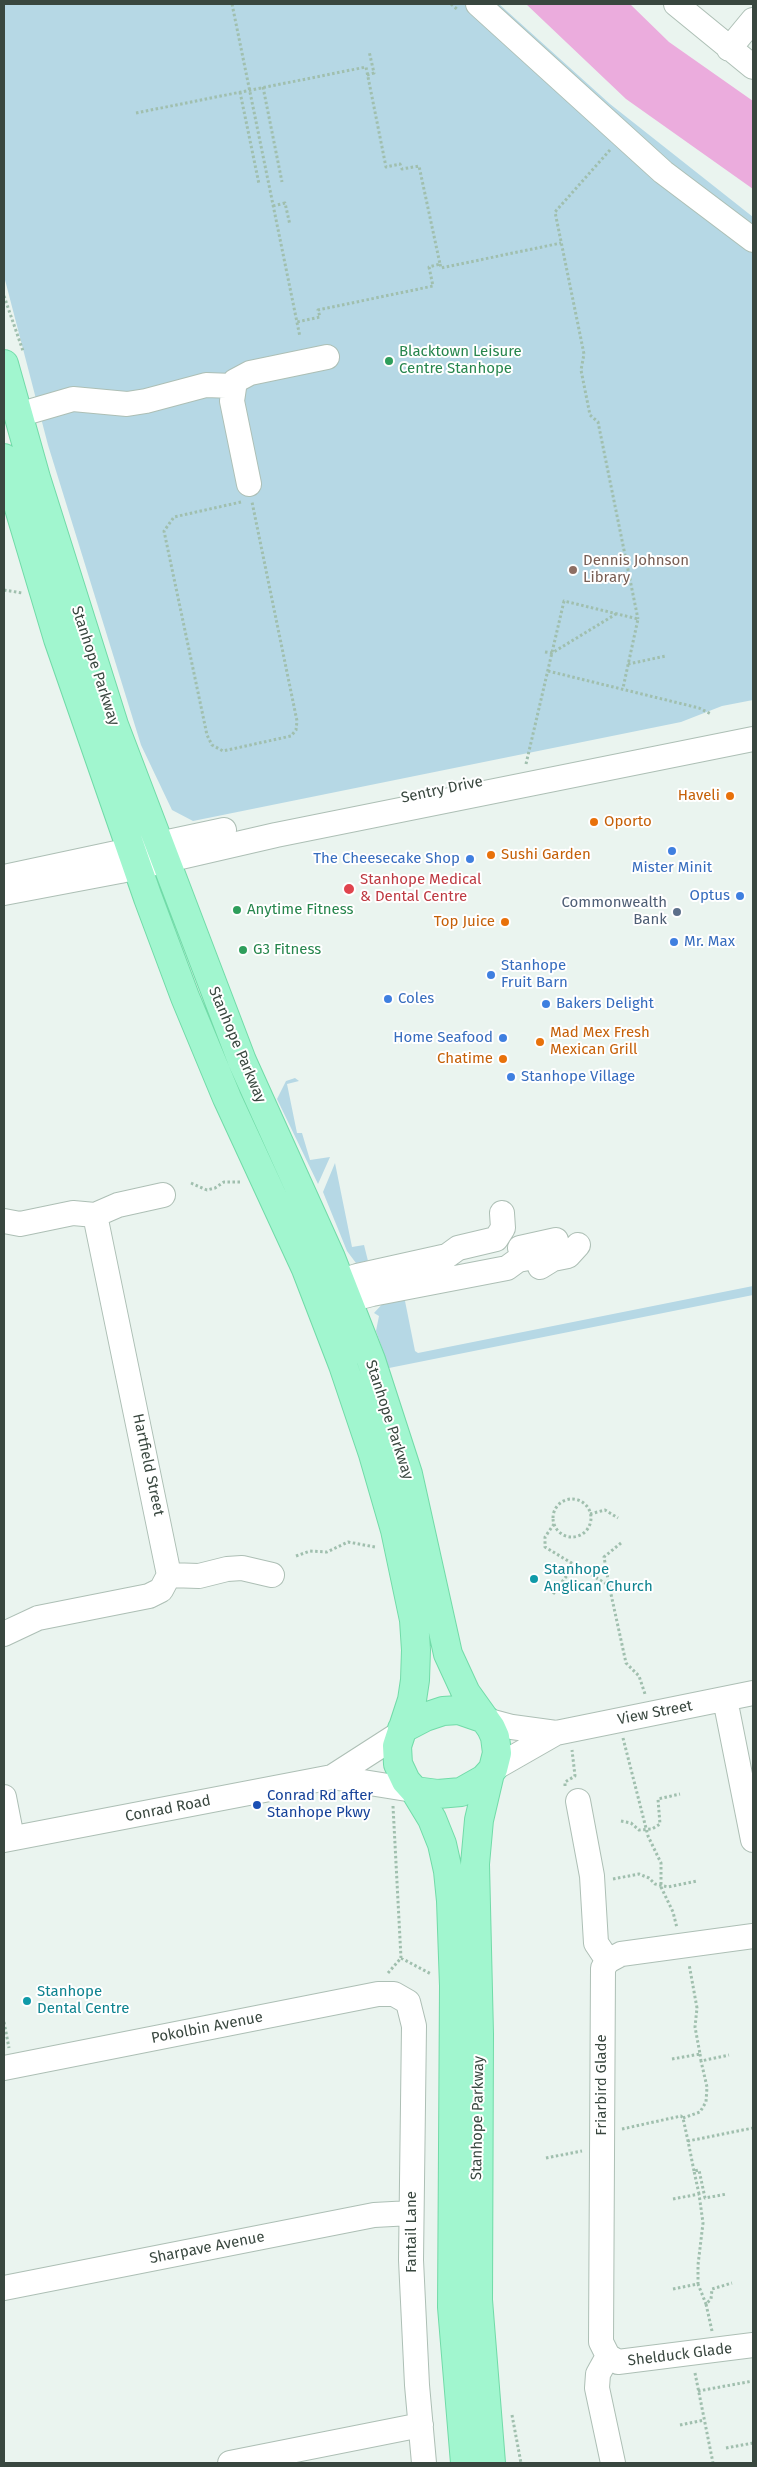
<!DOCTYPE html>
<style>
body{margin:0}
#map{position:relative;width:757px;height:2467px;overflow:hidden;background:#eaf4ef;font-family:"Fira Sans",sans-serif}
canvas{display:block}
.frame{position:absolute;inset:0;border:5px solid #39473f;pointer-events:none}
</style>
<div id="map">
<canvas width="757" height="2467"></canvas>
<div class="frame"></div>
</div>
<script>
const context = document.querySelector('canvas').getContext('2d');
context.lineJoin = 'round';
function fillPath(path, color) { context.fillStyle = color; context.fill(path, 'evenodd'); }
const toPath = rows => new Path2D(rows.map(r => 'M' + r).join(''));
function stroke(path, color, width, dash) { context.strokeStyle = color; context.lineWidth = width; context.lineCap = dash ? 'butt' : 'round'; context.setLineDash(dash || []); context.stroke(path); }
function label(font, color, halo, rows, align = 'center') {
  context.font = font + ' "Fira Sans",sans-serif'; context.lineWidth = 4; context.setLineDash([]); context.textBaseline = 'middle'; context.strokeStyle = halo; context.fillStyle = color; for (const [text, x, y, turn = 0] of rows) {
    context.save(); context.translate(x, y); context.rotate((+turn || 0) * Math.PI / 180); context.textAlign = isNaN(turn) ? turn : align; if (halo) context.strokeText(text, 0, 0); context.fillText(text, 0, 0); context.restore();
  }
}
const green = toPath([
 [4,4,499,4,610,104,753,217,753,700,722,706,681,722,193,821,172,810,141,745,48,445,4,276],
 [295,1078,299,1081,287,1084,297,1133,302,1133,310,1160,330,1157,318,1184,277,1099,286,1081],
 [335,1163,352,1247,364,1245,368,1261,356,1263,347,1251,323,1192],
 [753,1286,753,1295,389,1368,376,1331,379,1316,374,1313,385,1301,404,1296,415,1351,418,1353]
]);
const water = toPath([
 [526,4,630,4,669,42,753,101,753,189,626,99]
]);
const path = toPath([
 [232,4,300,337],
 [451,4,458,10],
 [367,75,374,73,369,51],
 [263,87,282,182],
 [240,92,259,184],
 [136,113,366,67,386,167,400,164,402,169,419,166,440,264,429,267,433,286,318,310,320,317,297,322],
 [610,150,555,212,584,354,581,370,590,415,598,422,638,619],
 [273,206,285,203,290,225],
 [440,264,441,268,561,243],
 [4,296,23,351],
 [241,502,174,517,164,531,207,735,212,745,223,751,291,736,296,730,297,721,252,502],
 [4,590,22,593],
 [545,652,552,653,616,614],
 [628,664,666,656],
 [548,671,699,708,711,714],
 [526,764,564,601,638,619,623,688],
 [191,1183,207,1190,215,1188,224,1182,241,1182],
 '553 1518a19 19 0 1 1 38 0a19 19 0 1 1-38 0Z',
 [590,1514,605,1510,618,1518],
 [554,1524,545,1537,545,1547,608,1585],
 [621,1543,604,1557,609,1585,626,1663,639,1676,645,1694],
 [296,1556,310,1551,327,1552,348,1542,375,1547],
 [553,1594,574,1566],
 [623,1738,648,1836,661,1863,661,1887,673,1912,677,1928],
 [565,1786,565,1782,575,1776,572,1750],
 [393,1806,401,1958],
 [621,1821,631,1823,639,1830,652,1829,660,1824,658,1799,680,1794],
 [613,1879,639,1874,649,1878,655,1884,668,1887,697,1881],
 [388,1973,401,1958,431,1974],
 [4,2022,9,2048],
 [700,2054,701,2061,729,2055],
 [672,2059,700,2054,695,2027,697,2008,689,1964],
 [683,2118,700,2112,706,2102,707,2087,701,2061],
 [622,2129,681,2116,683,2118,688,2141],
 [546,2158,582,2151],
 [694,2171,688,2141,753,2128],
 [699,2194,694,2171,699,2170,705,2198,727,2194],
 [673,2199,699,2194,703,2223,698,2265,698,2284],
 [673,2289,698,2284,706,2304],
 [712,2331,706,2304,711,2299,712,2289,732,2283],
 [695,2373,713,2463],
 [698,2391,753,2381],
 [512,2415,521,2463],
 [680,2425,704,2420],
 [726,2448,753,2443]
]);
const minor = toPath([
 [478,4,663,172,753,240],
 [676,4,753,67],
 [729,49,753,20],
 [18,415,73,399,127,404,146,401,206,385,233,386],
 [249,484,232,401,235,381,250,373,327,357],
 [4,877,224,830],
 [4,893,120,871,276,835,753,739],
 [4,1221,20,1224,73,1213,95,1215,118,1205,163,1195],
 [520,1248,556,1240],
 [540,1267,553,1259,568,1256,578,1245],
 [323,1287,357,1276,447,1256,458,1248,496,1239,503,1228,502,1213],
 [329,1305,372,1294,507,1268,518,1260,539,1256,553,1259],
 [169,1575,199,1576,227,1569,242,1568,272,1575],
 [4,1634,38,1618,149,1596,161,1590,169,1575,95,1215],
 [725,1699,753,1840],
 [486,1720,512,1727,556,1733],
 [493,1769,556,1733,753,1693],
 [332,1777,413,1790],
 [4,1797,12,1838],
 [578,1801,592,1876,596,1943,608,1961],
 [4,1840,332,1777,402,1732],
 [753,1936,621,1954,608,1961,603,1968,601,2342,608,2356,618,2362,753,2345],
 [4,2068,378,1994,394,1994,408,2002,414,2026,411,2260,417,2385,424,2463],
 [4,2288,374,2215,411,2213],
 [608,2356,598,2374,597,2388,613,2463],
 [230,2463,421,2425]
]);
const major = toPath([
 [4,364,36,478,114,725,242,1061,331,1258,371,1360,408,1474,448,1654,466,1693,491,1728,495,1737,497,1753,493,1769,484,1779,461,1792,438,1794,415,1791,406,1781,398,1764,397,1746,412,1700,415,1680,416,1650,414,1620,395,1530,373,1454,343,1365,306,1269,227,1098,185,997,148,898,58,639,4,458],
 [402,1729,425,1717,443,1711,459,1710,485,1719],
 [490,1773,479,1820,475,1864,479,2034,478,2300,491,2463],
 [415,1791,432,1819,442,1844,448,1871,451,1901,454,1986,452,2307,465,2463]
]);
const markers = [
 [389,361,5,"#2e9e5b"],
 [573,570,5,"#8d6e63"],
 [730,796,5,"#e8710a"],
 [594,822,5,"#e8710a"],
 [672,851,5,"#3f7fe0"],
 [491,855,5,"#e8710a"],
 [470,859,5,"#3f7fe0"],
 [349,889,6,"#e0444e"],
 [740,896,5,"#3f7fe0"],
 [237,910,5,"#2e9e5b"],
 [677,912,5,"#5c6f8a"],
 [505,922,5,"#e8710a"],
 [674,942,5,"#3f7fe0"],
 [243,950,5,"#2e9e5b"],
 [491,975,5,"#3f7fe0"],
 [388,999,5,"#3f7fe0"],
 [546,1004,5,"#3f7fe0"],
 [503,1038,5,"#3f7fe0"],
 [540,1042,5,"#e8710a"],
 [503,1059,5,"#e8710a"],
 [511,1077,5,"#3f7fe0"],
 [534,1579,5,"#0f9aa8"],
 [257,1805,5,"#1a4fb4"],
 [27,2001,5,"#0f9aa8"]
];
const leisureNames = [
 ["Blacktown Leisure",399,352],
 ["Centre Stanhope",399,369],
 ["Anytime Fitness",247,910],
 ["G3 Fitness",253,950]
];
const educationNames = [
 ["Dennis Johnson",583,561],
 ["Library",583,578]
];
const streetNames = [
 ["Stanhope Parkway",95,666,72],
 ["Sentry Drive",442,790,-12],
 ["Stanhope Parkway",237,1045,67],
 ["Stanhope Parkway",389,1420,72],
 ["Hartfield Street",148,1465,78],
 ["View Street",655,1713,-11],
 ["Conrad Road",168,1809,-11],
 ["Pokolbin Avenue",207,2028,-11],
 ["Friarbird Glade",602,2085,-90],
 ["Stanhope Parkway",478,2118,-89],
 ["Fantail Lane",412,2232,-90],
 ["Sharpave Avenue",207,2248,-11],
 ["Shelduck Glade",680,2355,-7]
];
const foodNames = [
 ["Haveli",720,796],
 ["Oporto",604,822,"left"],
 ["Sushi Garden",501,855,"left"],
 ["Top Juice",495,922],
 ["Mad Mex Fresh",550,1033,"left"],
 ["Mexican Grill",550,1050,"left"],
 ["Chatime",493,1059]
];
const shopNames = [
 ["The Cheesecake Shop",460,859,"right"],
 ["Mister Minit",672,868,"center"],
 ["Optus",730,896,"right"],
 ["Mr. Max",684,942],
 ["Stanhope",501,966],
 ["Fruit Barn",501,983],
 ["Coles",398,999],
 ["Bakers Delight",556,1004],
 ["Home Seafood",493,1038,"right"],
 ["Stanhope Village",521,1077]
];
const healthNames = [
 ["Stanhope Medical",360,880],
 ["& Dental Centre",360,897]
];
const serviceNames = [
 ["Commonwealth",667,903],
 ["Bank",667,920]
];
const cultureNames = [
 ["Stanhope",544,1570],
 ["Anglican Church",544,1587],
 ["Stanhope",37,1992],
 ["Dental Centre",37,2009]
];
const transitNames = [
 ["Conrad Rd after",267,1796],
 ["Stanhope Pkwy",267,1813]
];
fillPath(green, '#b6d8e5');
fillPath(water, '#ebacdd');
stroke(minor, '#adbfb5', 26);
stroke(major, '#71dba8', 30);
stroke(path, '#a0bfae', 3, [2.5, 2.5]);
stroke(minor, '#fff', 24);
stroke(major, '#a1f6cf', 28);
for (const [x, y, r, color] of markers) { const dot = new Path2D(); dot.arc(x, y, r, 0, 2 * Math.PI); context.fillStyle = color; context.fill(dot); stroke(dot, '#fff', 2); }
label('15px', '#27864d', '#fff', leisureNames, 'left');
label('15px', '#785e54', '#fff', educationNames, 'left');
label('15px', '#39473f', '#fff', streetNames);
label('15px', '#c56008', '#fff', foodNames, 'right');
label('15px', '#366cbe', '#fff', shopNames, 'left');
label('15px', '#be3a42', '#fff', healthNames, 'left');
label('15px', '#4e5e75', '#fff', serviceNames, 'right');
label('15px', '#0d838f', '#fff', cultureNames, 'left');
label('15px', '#164399', '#fff', transitNames, 'left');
</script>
